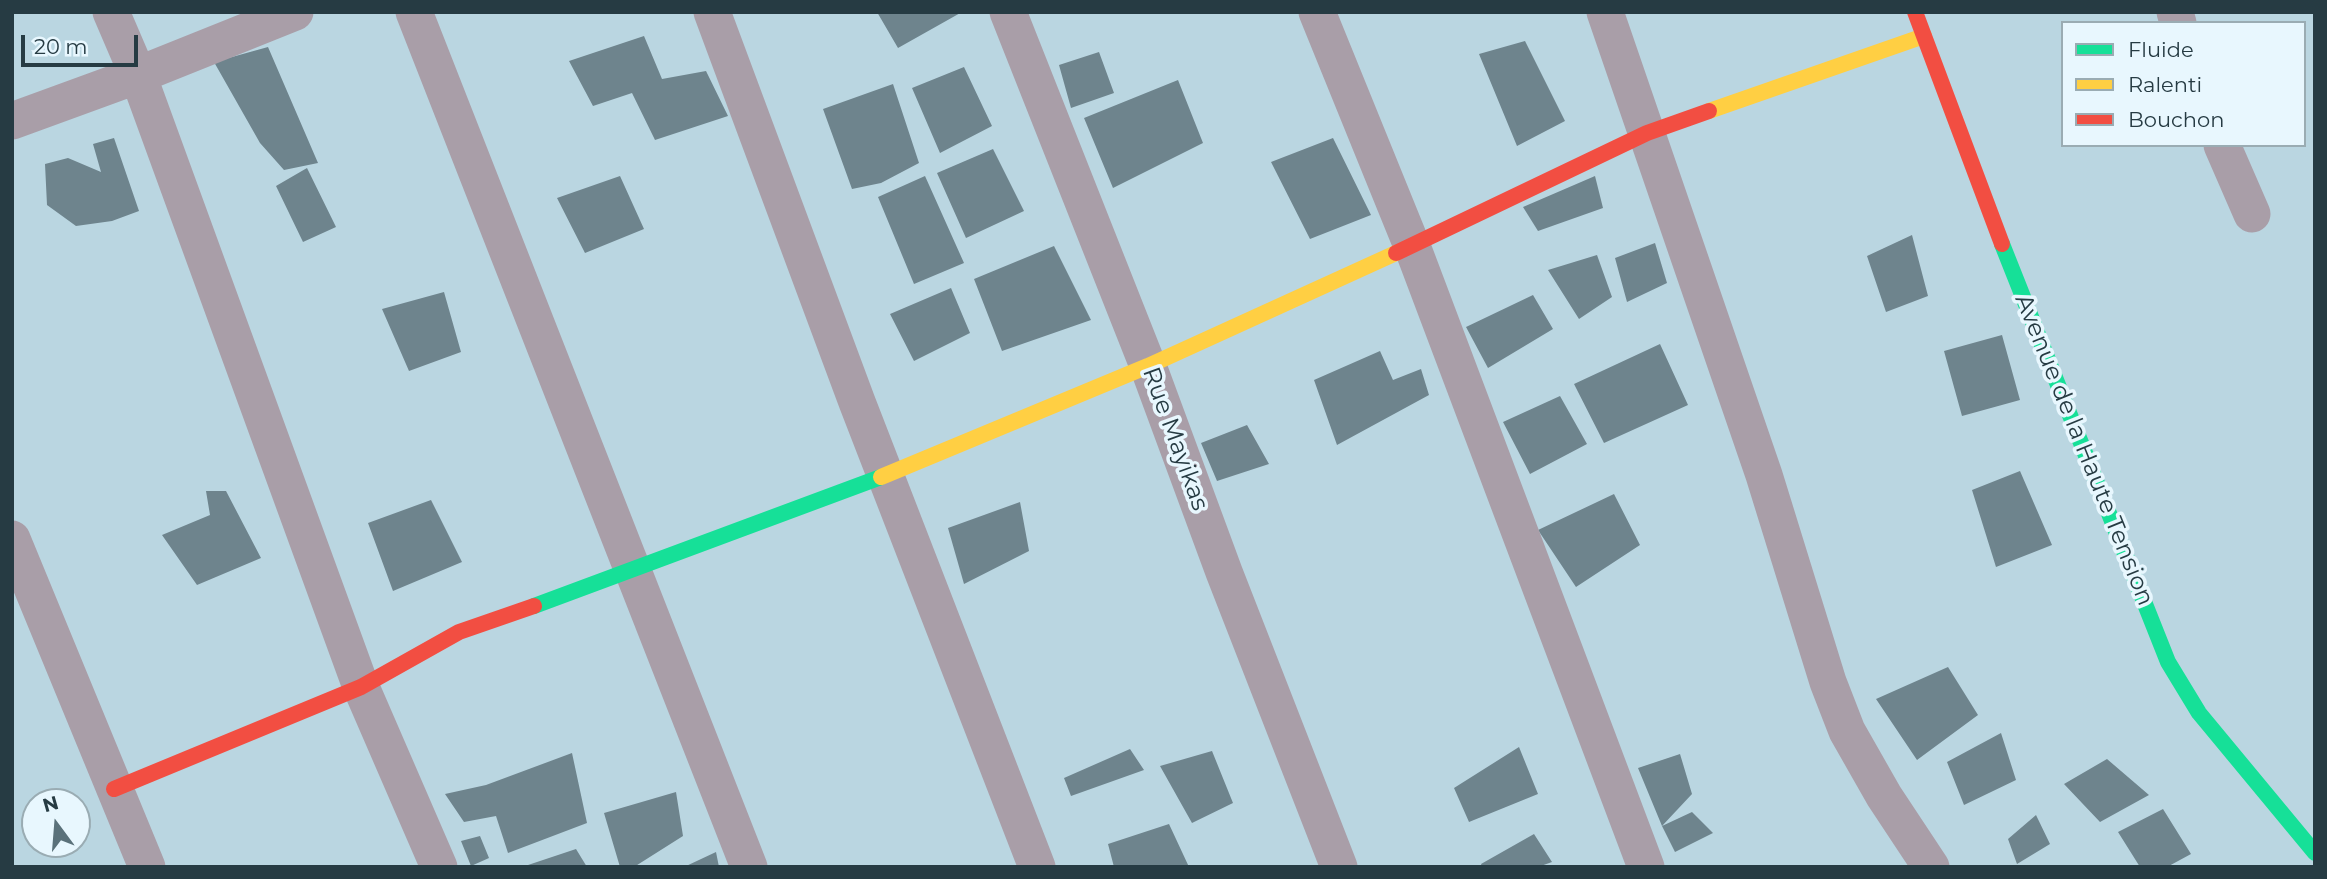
<!DOCTYPE html>
<style>
body{margin:0}
#map{position:relative;width:2327px;height:879px;overflow:hidden;background:#bad6e1;font-family:Montserrat,sans-serif}
canvas{display:block}
.frame{position:absolute;inset:0;border:14px solid #263b43;pointer-events:none}
.legend{position:absolute;left:2061px;top:21px;width:245px;height:126px;box-sizing:border-box;background:#e8f7fe;border:2px solid #9aacb3;margin:0;padding:9px 12px;list-style:none;font-size:21px;color:#263b43}
.legend li{display:flex;align-items:center;gap:14px;height:35px}
.legend b{width:35px;border:2px solid #9aacb3}
.north{position:absolute;left:21px;top:788px;width:70px;height:70px;box-sizing:border-box;background:#e8f7fe;border:2px solid #9aacb3;border-radius:50%;rotate:344deg;font-size:19px;font-weight:700;line-height:28px;text-align:center;color:#263b43}
.north::after{content:'';display:block;margin:auto;width:24px;height:32px;background:#5a717a;clip-path:polygon(50% 0,100% 100%,50% 72%,0 100%)}
.scale{position:absolute;left:21px;top:35px;width:117px;height:32px;box-sizing:border-box;border:4px solid #263b43;border-top:0;padding-left:9px;font-size:21px;line-height:24px;white-space:nowrap;color:#263b43;-webkit-text-stroke:5px #e8f7fe;paint-order:stroke}
</style>
<div id="map">
<canvas width="2327" height="879"></canvas>
<div class="frame"></div>
<ul class="legend">
<li><b style="height:9px;background:#16e098"></b>Fluide</li>
<li><b style="height:9px;background:#ffcf43"></b>Ralenti</li>
<li><b style="height:9px;background:#f24e42"></b>Bouchon</li>
</ul>
<div class="north">N</div>
<div class="scale">20 m</div>
</div>
<script>
const context = document.querySelector('canvas').getContext('2d');
context.lineJoin = 'round';
function fillPath(path, color) { context.fillStyle = color; context.fill(path, 'evenodd'); }
const toPath = rows => new Path2D(rows.map(r => 'M' + r).join(''));
function stroke(path, color, width, dash) { context.strokeStyle = color; context.lineWidth = width; context.lineCap = dash ? 'butt' : 'round'; context.setLineDash(dash || []); context.stroke(path); }
function label(font, color, halo, rows, align = 'center') {
  context.font = font + ' Montserrat,sans-serif'; context.lineWidth = 7; context.setLineDash([]); context.textBaseline = 'middle'; context.strokeStyle = halo; context.fillStyle = color; for (const [text, x, y, turn = 0] of rows) {
    context.save(); context.translate(x, y); context.rotate((+turn || 0) * Math.PI / 180); context.textAlign = isNaN(turn) ? turn : align; if (halo) context.strokeText(text, 0, 0); context.fillText(text, 0, 0); context.restore();
  }
}
const building = toPath([
 [877,12,962,12,898,48],
 [644,36,662,79,706,71,728,116,655,140,632,93,593,106,569,61],
 [1525,41,1565,121,1517,146,1479,54],
 [268,47,318,163,284,170,260,143,214,62],
 [1099,52,1114,93,1071,108,1059,65],
 [964,67,992,126,940,153,912,88],
 [1178,80,1203,143,1113,188,1084,118],
 [893,84,919,163,881,183,852,189,823,109],
 [114,138,139,211,112,221,76,226,47,205,45,164,68,158,101,172,93,144],
 [1333,138,1371,215,1310,239,1271,162],
 [993,149,1024,211,966,238,937,173],
 [307,168,336,227,303,242,276,186],
 [620,176,644,229,585,253,557,198],
 [925,176,964,263,914,284,878,197],
 [1595,176,1603,208,1538,231,1523,207],
 [1912,235,1928,296,1886,312,1867,256],
 [1655,243,1667,283,1627,302,1615,258],
 [1054,246,1091,320,1002,351,974,279],
 [1597,255,1612,297,1579,319,1548,270],
 [951,288,970,333,914,361,890,314],
 [444,292,461,352,409,371,382,309],
 [1533,295,1553,329,1488,368,1466,327],
 [2002,335,2020,400,1962,416,1944,351],
 [1660,344,1688,405,1604,443,1574,384],
 [1380,351,1393,380,1421,369,1429,395,1337,445,1314,380],
 [1560,396,1587,444,1530,474,1503,422],
 [1247,425,1269,464,1217,481,1201,443],
 [2020,471,2052,545,1996,567,1972,490],
 [206,491,226,491,261,558,197,585,162,535,210,515],
 [1614,494,1640,545,1576,587,1538,530],
 [431,500,462,562,393,591,368,523],
 [1020,502,1029,551,964,584,948,528],
 [1948,667,1978,715,1917,760,1876,699],
 [2001,733,2016,780,1964,805,1947,762],
 [1519,747,1538,794,1469,822,1454,788],
 [1130,749,1144,770,1071,796,1064,778],
 [1212,751,1233,803,1192,823,1160,766],
 [572,753,587,823,508,853,496,816,464,822,445,794,486,785],
 [1680,754,1692,794,1662,826,1638,768],
 [2107,759,2149,795,2100,822,2064,784],
 [676,792,683,836,634,867,620,867,604,813],
 [2163,809,2191,854,2167,867,2140,867,2118,832],
 [1692,812,1713,833,1675,852,1662,826],
 [2036,815,2050,844,2017,864,2008,839],
 [1169,824,1189,867,1114,867,1108,844],
 [1534,834,1552,862,1538,867,1482,867,1481,864],
 [480,836,489,858,471,866,461,841],
 [576,849,587,867,525,867,525,866],
 [716,852,719,867,684,867]
]);
const street = toPath([
 [111,12,138,75,361,687,439,867],
 [414,12,749,867],
 [712,12,857,402,1037,867],
 [1008,12,1148,366,1224,572,1339,867],
 [1317,12,1412,246,1646,867],
 [1605,12,1764,475,1828,682,1847,731,1884,796,1931,867],
 [2175,12,2178,23],
 [12,121,138,75,295,12],
 [2222,145,2252,214],
 [12,539,147,867]
]);
const fast = toPath([
 [2002,244,2168,662,2199,713,2315,853],
 [534,606,881,477]
]);
const slow = toPath([
 [1709,111,1924,36],
 [881,477,1148,366,1396,253]
]);
const jam = toPath([
 [1915,12,2002,244],
 [1396,253,1647,133,1709,111],
 [114,789,361,687,459,632,534,606]
]);
const streetNames = [
 ["Rue Mayikas",1175,439,70],
 ["Avenue de la Haute Tension",2084,450,68]
];
fillPath(building, '#6e848d');
stroke(street, '#a99ea8', 37);
stroke(fast, '#16e098', 16);
stroke(slow, '#ffcf43', 16);
stroke(jam, '#f24e42', 16);
label('24px', '#263b43', '#e8f7fe', streetNames);
</script>
